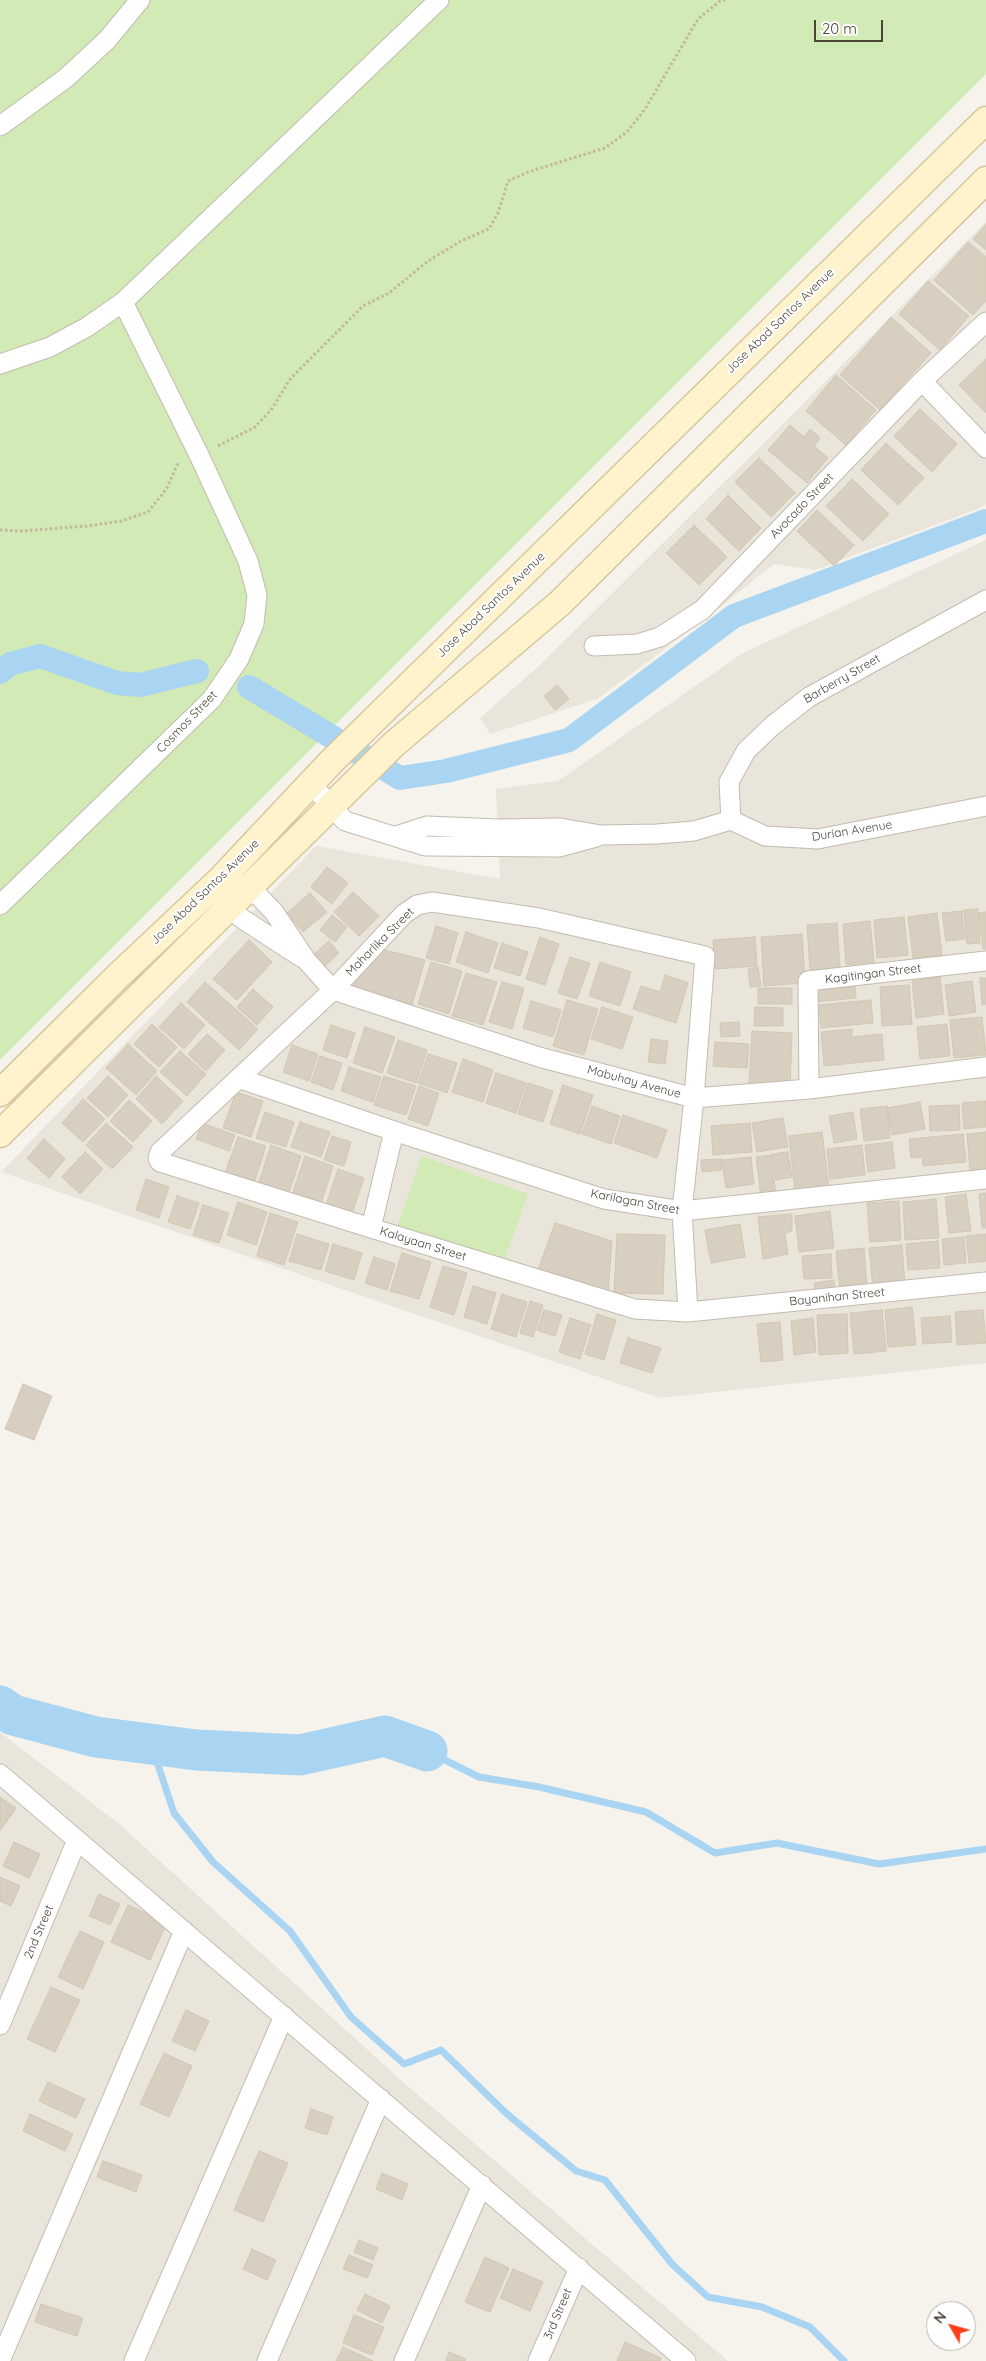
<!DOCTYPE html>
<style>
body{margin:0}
#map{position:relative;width:986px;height:2361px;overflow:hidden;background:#f6f3ec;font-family:Quicksand,sans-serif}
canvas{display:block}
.north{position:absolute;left:926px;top:2301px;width:50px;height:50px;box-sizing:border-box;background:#fff;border:1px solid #b7b4b0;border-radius:50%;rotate:308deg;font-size:14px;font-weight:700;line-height:20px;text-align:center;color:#4b4439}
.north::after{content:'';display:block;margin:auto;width:18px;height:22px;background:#fc3f1d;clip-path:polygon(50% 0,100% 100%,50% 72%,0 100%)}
.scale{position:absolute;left:814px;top:20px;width:69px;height:22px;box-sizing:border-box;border:2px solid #4b4439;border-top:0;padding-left:6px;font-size:15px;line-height:18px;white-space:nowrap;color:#4b4439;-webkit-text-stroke:4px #fff;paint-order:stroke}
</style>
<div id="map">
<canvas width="986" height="2361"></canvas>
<div class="north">N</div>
<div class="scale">20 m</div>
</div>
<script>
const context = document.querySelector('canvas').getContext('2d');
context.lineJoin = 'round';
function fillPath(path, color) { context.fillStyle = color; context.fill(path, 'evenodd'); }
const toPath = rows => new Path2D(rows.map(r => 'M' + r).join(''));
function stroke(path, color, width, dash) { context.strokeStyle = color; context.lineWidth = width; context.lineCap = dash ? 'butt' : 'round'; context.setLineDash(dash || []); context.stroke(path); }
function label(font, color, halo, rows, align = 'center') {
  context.font = font + ' Quicksand,sans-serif'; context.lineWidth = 4; context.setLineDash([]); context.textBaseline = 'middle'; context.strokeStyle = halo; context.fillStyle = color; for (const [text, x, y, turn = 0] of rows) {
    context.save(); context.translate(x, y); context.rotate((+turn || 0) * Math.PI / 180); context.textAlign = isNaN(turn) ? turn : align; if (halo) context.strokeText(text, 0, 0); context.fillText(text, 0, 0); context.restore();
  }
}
const residential = toPath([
 [986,222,986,504,980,508,815,570,774,564,704,620,597,699,490,734,480,718,539,666],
 [986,540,986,1363,660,1398,1,1172,316,846,500,879,496,789,558,781,743,653],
 [0,1732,118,1823,403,2082,728,2361,0,2361]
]);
const green = toPath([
 [0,0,986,0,986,74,0,1060],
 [422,1156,528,1194,503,1264,397,1227]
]);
const stream = toPath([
 [151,1744,174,1813,213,1862,290,1931,351,2017,404,2064,441,2050,507,2114,576,2171,605,2180,672,2264,708,2297,762,2307,810,2327,844,2361],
 [427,1751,479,1777,539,1787,646,1812,715,1853,777,1843,879,1864,986,1849]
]);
const canal = toPath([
 [0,672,10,664,40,656,117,683,140,685,197,671],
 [249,687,400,778,446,771,569,740,734,616,986,521]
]);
const river = toPath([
 [0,1706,13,1715,96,1737,196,1750,300,1755,385,1736,427,1751]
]);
const building = toPath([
 [986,224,986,250,973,239,986,224],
 [968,242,986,257,986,301,973,315,934,280,968,242],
 [928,281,969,316,940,350,899,314,928,281],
 [891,317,931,353,880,410,840,375,891,317],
 [986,359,986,413,959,385,986,359],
 [836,375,876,410,846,445,806,411,836,375],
 [920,409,957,444,932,472,894,436,920,409],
 [790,425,804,437,810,429,820,438,814,446,828,458,807,483,768,450,790,425],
 [886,443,924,478,898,505,861,470,886,443],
 [759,458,795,493,771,517,735,482,759,458],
 [852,479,889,514,863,541,826,506,852,479],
 [728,495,761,528,739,551,706,519,728,495],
 [817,510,854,545,834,566,797,531,817,510],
 [694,525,727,557,699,585,666,553,694,525],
 [557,685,569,699,555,710,544,696,557,685],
 [327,867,348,883,332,904,311,887,327,867],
 [353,892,379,916,359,936,334,912,353,892],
 [310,893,327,912,303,932,287,913,310,893],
 [978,909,980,943,967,944,964,910,978,909],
 [962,911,965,939,946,941,942,913,962,911],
 [986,912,986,949,983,949,979,913,986,912],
 [937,913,942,955,913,958,908,917,937,913],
 [332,915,347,927,335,942,320,930,332,915],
 [904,917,908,955,877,958,874,920,904,917],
 [870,921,874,962,846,965,843,924,870,921],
 [837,923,840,968,810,970,807,925,837,923],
 [436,926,458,933,449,964,426,958,436,926],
 [466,932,498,943,488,973,456,962,466,932],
 [802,934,805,983,764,986,761,937,802,934],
 [540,937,559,944,545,985,526,979,540,937],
 [755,937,757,966,715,969,713,940,755,937],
 [249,940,272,962,237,1000,213,979,249,940],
 [329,941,339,953,323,968,312,956,329,941],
 [502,943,528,952,520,976,494,968,502,943],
 [381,949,425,960,412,1005,348,986,381,949],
 [570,957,590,963,577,999,558,993,570,957],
 [431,962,462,971,449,1014,418,1004,431,962],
 [600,962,631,972,620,1006,589,996,600,962],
 [758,967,761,986,750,987,748,969,758,967],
 [466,973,497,982,483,1025,452,1016,466,973],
 [665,975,688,983,676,1023,633,1009,641,986,660,992,665,975],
 [940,977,944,1014,916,1018,912,981,940,977],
 [980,978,986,978,986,1004,982,1005,980,978],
 [972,981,976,1012,949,1016,945,985,972,981],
 [205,982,258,1029,239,1050,187,1002,205,982],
 [502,982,524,988,512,1029,489,1022,502,982],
 [855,985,856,998,814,1002,813,988,855,985],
 [909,985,912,1024,882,1026,880,987,909,985],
 [758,988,792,988,792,1004,758,1004,758,988],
 [253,989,273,1007,257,1025,237,1007,253,989],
 [567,1000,598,1009,584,1055,553,1046,567,1000],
 [871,1000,873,1023,821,1028,819,1005,871,1000],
 [531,1001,561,1010,553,1037,523,1028,531,1001],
 [181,1003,205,1025,184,1049,159,1027,181,1003],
 [602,1007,633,1017,622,1049,591,1039,602,1007],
 [755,1007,783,1008,783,1026,754,1026,755,1007],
 [982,1017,986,1055,954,1058,950,1020,982,1017],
 [739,1022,740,1036,721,1037,720,1023,739,1022],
 [152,1024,177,1047,159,1067,134,1044,152,1024],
 [947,1024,950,1056,920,1059,917,1027,947,1024],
 [331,1025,355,1033,347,1058,323,1050,331,1025],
 [365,1027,395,1037,382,1073,353,1063,365,1027],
 [852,1029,852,1037,882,1034,884,1060,824,1066,821,1032,852,1029],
 [752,1031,792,1033,790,1087,749,1085,752,1031],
 [207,1034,225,1050,206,1071,188,1054,207,1034],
 [651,1039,668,1041,665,1064,648,1062,651,1039],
 [398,1040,427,1050,416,1083,387,1073,398,1040],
 [715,1042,749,1044,747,1068,713,1066,715,1042],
 [128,1044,157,1071,136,1095,106,1068,128,1044],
 [292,1045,318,1054,309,1081,283,1072,292,1045],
 [180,1051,206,1074,187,1096,160,1072,180,1051],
 [428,1054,457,1063,447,1093,418,1083,428,1054],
 [320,1056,342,1063,333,1090,311,1082,320,1056],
 [463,1059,493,1070,483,1102,452,1092,463,1059],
 [349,1067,381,1077,373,1102,341,1091,349,1067],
 [496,1073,526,1083,516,1113,486,1103,496,1073],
 [108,1076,128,1095,108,1117,87,1098,108,1076],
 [156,1076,183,1101,162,1124,136,1099,156,1076],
 [384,1076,416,1086,406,1115,374,1105,384,1076],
 [528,1083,553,1091,543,1122,518,1114,528,1083],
 [563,1085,593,1095,580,1134,550,1124,563,1085],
 [419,1086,439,1093,428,1126,408,1119,419,1086],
 [236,1092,263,1101,251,1137,223,1128,236,1092],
 [83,1099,105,1119,83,1142,62,1123,83,1099],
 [129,1100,152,1121,133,1142,110,1121,129,1100],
 [986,1101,986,1127,964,1129,962,1103,986,1101],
 [920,1102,925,1129,892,1135,887,1108,920,1102],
 [959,1105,960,1130,930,1131,929,1106,959,1105],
 [592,1106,620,1116,611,1144,582,1134,592,1106],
 [887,1106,890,1138,864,1141,860,1109,887,1106],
 [265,1112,294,1122,286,1147,256,1138,265,1112],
 [853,1112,857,1139,834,1143,829,1116,853,1112],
 [623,1115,667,1130,657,1158,614,1143,623,1115],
 [783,1118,788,1147,757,1152,752,1123,783,1118],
 [300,1122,330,1132,321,1157,291,1147,300,1122],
 [106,1123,133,1147,112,1169,86,1145,106,1123],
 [202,1123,235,1135,229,1151,196,1139,202,1123],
 [750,1123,752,1152,713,1155,711,1126,750,1123],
 [822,1132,829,1187,795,1191,789,1136,822,1132],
 [986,1132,986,1170,970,1171,967,1134,986,1132],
 [963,1134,966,1162,923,1166,922,1157,911,1158,909,1139,963,1134],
 [332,1136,351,1142,344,1166,324,1160,332,1136],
 [238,1137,266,1146,254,1183,225,1173,238,1137],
 [44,1139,65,1159,49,1178,27,1158,44,1139],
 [892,1142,895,1168,868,1172,865,1145,892,1142],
 [271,1145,301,1156,288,1195,258,1185,271,1145],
 [862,1145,865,1175,830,1179,827,1149,862,1145],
 [85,1152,103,1169,80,1194,62,1177,85,1152],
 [788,1152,792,1177,776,1180,772,1154,788,1152],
 [771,1155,776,1195,761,1197,756,1157,771,1155],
 [305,1156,333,1166,321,1204,292,1195,305,1156],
 [751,1157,754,1184,726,1188,722,1160,751,1157],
 [721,1159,722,1170,702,1172,701,1160,721,1159],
 [338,1169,364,1178,352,1214,326,1205,338,1169],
 [146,1179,169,1187,159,1218,136,1210,146,1179],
 [986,1193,986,1228,982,1228,979,1194,986,1193],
 [966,1194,971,1231,949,1233,945,1197,966,1194],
 [177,1196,199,1203,190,1229,168,1222,177,1196],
 [936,1199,939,1238,905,1240,903,1202,936,1199],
 [899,1201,901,1240,870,1242,867,1203,899,1201],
 [238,1202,267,1212,256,1245,227,1235,238,1202],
 [203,1205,229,1213,219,1243,193,1235,203,1205],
 [830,1211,834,1248,799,1252,795,1216,830,1211],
 [270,1213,298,1222,284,1265,257,1256,270,1213],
 [792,1214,792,1231,785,1233,788,1254,763,1259,758,1217,792,1214],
 [555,1223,612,1241,608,1294,538,1270,555,1223],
 [740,1224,745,1257,711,1263,705,1230,740,1224],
 [297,1234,329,1244,321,1270,289,1261,297,1234],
 [617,1234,665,1235,663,1294,614,1293,617,1234],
 [986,1234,986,1261,969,1263,966,1236,986,1234],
 [964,1237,966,1263,944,1265,942,1239,964,1237],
 [938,1241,940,1268,908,1270,906,1244,938,1241],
 [333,1244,362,1253,354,1280,325,1271,333,1244],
 [902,1245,905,1284,873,1287,869,1248,902,1245],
 [864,1248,867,1288,840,1290,836,1251,864,1248],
 [402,1253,431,1262,419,1299,390,1291,402,1253],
 [831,1254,832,1278,804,1279,802,1256,831,1254],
 [374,1257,395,1264,387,1290,365,1283,374,1257],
 [443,1266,467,1273,454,1315,430,1307,443,1266],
 [834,1280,835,1292,816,1295,814,1283,834,1280],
 [473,1286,496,1293,487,1324,464,1317,473,1286],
 [502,1294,527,1302,516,1337,491,1329,502,1294],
 [530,1301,543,1305,533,1337,520,1333,530,1301],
 [912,1307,916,1345,888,1347,885,1310,912,1307],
 [544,1310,562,1315,555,1336,537,1330,544,1310],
 [882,1310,886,1351,854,1354,850,1313,882,1310],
 [983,1310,986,1343,957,1345,955,1312,983,1310],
 [597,1314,616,1320,604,1360,585,1354,597,1314],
 [847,1314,848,1353,819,1355,817,1315,847,1314],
 [950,1316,952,1342,923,1344,921,1318,950,1316],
 [570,1318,591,1325,580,1359,559,1352,570,1318],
 [813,1318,816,1352,794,1355,791,1321,813,1318],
 [780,1322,783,1360,761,1362,757,1324,780,1322],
 [628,1338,661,1348,652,1373,620,1363,628,1338],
 [23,1384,52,1396,34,1440,5,1429,23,1384],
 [0,1797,16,1808,0,1831,0,1797],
 [14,1842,40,1854,29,1878,3,1866,14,1842],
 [0,1877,20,1886,11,1906,0,1901,0,1877],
 [99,1894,120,1904,110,1925,89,1916,99,1894],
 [128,1905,167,1923,150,1960,111,1942,128,1905],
 [80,1931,104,1942,83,1989,58,1977,80,1931],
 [51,1987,80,2000,55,2052,27,2039,51,1987],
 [186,2010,209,2021,195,2051,172,2041,186,2010],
 [164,2053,192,2066,169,2117,140,2104,164,2053],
 [48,2082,85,2099,76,2118,39,2101,48,2082],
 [311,2109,333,2117,327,2135,305,2128,311,2109],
 [30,2114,73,2134,65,2151,23,2131,30,2114],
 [259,2151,288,2163,263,2222,234,2210,259,2151],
 [103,2161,142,2175,136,2192,97,2177,103,2161],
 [382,2173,408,2184,402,2200,376,2189,382,2173],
 [359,2240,378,2248,373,2260,354,2252,359,2240],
 [252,2249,276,2260,267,2280,243,2269,252,2249],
 [349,2255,373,2265,367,2278,343,2269,349,2255],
 [485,2257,509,2268,490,2312,465,2302,485,2257],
 [513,2269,543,2282,530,2311,500,2298,513,2269],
 [365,2294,390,2306,382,2323,357,2310,365,2294],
 [41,2304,83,2318,77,2336,35,2322,41,2304],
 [354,2315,384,2327,372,2355,343,2343,354,2315],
 [625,2342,661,2358,660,2361,617,2361,625,2342],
 [343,2347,373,2361,336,2361,343,2347],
 [449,2352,466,2359,465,2361,446,2361,449,2352]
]);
const path = toPath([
 [218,446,255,427,271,410,291,378,363,306,389,293,428,261,463,240,489,229,498,213,508,181,528,172,605,148,627,132,645,109,698,19,720,1,725,0],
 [0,530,21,531,87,526,121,521,148,512,167,488,177,465,180,463]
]);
const minor = toPath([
 [0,126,66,78,107,40,140,0],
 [0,364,50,347,87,327,123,302,439,0],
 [922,381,986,448],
 [594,646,637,644,660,637,702,610,922,381,986,322],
 [311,784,345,821,425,846,559,847,596,837],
 [731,820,729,782,746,751,772,726,809,697,986,600],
 [396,836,427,826,499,829,560,828,601,835,657,834,694,831,731,820,765,836,818,839,986,806],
 [237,884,249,886,274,912,306,960,333,990,539,1057,694,1098,809,1089,986,1067],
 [225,896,229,907,241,918,301,957],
 [0,905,212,699,239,659,254,624,257,595,248,561,199,455,123,302],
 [241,1079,394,1131,604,1199,682,1211,986,1179],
 [809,1089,808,981,986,961],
 [371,1228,394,1131],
 [688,1312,682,1211,694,1098,705,956,539,918,432,902,417,905,404,914,333,990,160,1152,158,1158,160,1162,371,1228,635,1309,688,1312,986,1282],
 [0,1774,686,2361],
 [0,2025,77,1840],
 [0,2361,184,1931],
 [134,2361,284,2016],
 [267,2361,381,2099],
 [404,2361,482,2185],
 [538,2361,579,2268]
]);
const secondary = toPath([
 [0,1093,118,976,220,880,331,762,986,120],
 [0,1134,393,745,560,603,986,180]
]);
const streetNames = [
 ["Jose Abad Santos Avenue",780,321,-44],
 ["Avocado Street",802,506,-46],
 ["Jose Abad Santos Avenue",491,605,-44],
 ["Barberry Street",842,679,-30],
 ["Cosmos Street",187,722,-46],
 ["Durian Avenue",852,831,-9],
 ["Jose Abad Santos Avenue",205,892,-44],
 ["Maharlika Street",380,942,-45],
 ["Kagitingan Street",873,974,-7],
 ["Mabuhay Avenue",634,1082,15],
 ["Karilagan Street",635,1202,11],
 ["Kalayaan Street",423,1244,17],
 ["Bayanihan Street",837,1297,-6],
 ["2nd Street",39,1932,-67],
 ["3rd Street",558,2314,-67]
];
fillPath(residential, '#eae5da');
fillPath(green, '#d2eab5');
stroke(stream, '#a9d4f2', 7);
stroke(canal, '#a9d4f2', 24);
stroke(river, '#a9d4f2', 41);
fillPath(building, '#d8cfc1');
stroke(building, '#d3c7b4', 1);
stroke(minor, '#c2bbae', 21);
stroke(secondary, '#d6c79b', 29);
stroke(path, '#c4b79f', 3, [2.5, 2.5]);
stroke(minor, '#fff', 19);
stroke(secondary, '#fff3cd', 26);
label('12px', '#4b4439', '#fff', streetNames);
</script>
